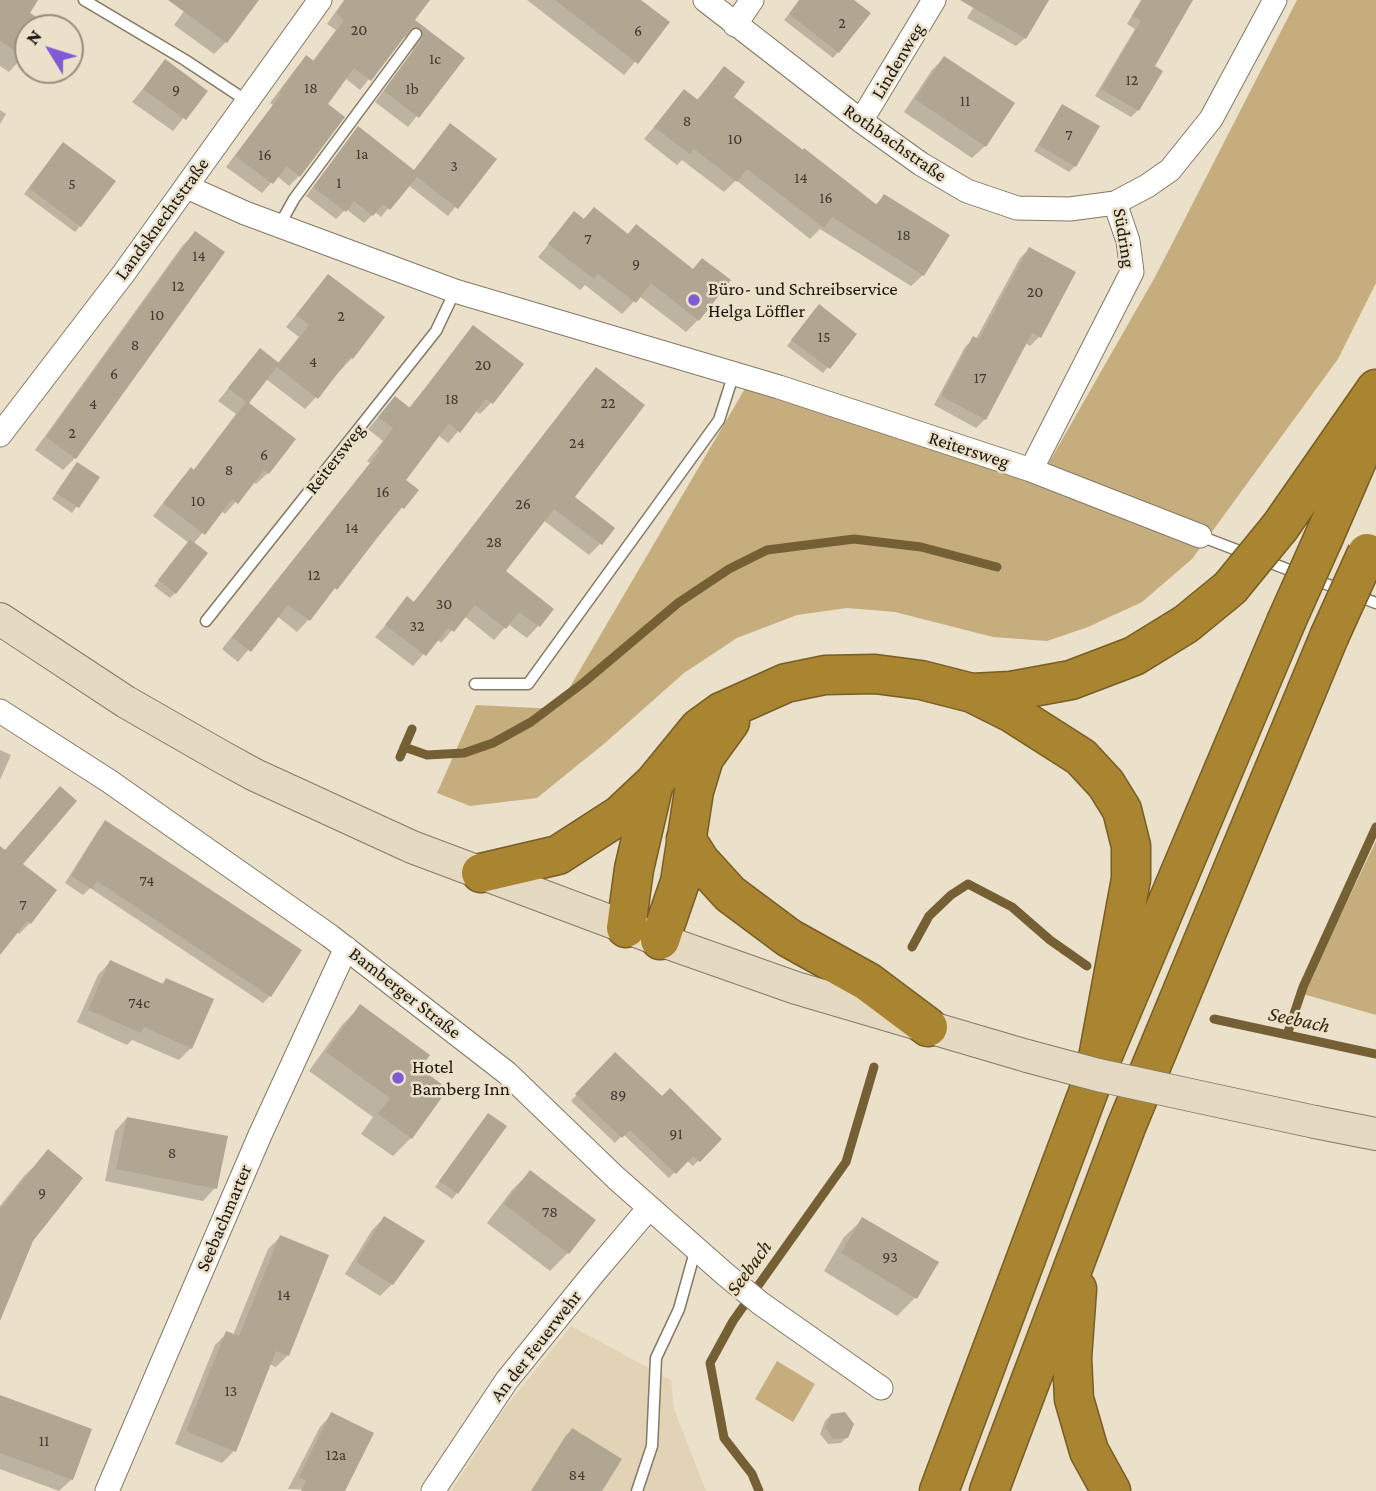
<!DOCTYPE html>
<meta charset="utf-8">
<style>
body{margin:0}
#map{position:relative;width:1376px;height:1491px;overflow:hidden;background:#ebe0c9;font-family:"Crimson Pro",serif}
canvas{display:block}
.north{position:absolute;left:14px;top:14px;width:70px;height:70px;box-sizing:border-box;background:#ebe0c9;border:2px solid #978f7e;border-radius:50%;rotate:308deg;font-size:19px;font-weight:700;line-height:28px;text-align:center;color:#1a160e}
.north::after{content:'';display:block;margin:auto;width:24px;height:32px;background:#815ad5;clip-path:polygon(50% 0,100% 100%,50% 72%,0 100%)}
</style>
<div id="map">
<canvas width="1376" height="1491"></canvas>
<div class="north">N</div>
</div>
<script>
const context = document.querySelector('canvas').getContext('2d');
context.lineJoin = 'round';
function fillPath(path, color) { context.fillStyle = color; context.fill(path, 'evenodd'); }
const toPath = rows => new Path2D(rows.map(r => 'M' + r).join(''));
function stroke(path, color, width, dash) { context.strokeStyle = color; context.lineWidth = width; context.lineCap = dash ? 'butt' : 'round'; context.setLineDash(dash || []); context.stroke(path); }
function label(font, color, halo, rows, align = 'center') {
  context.font = font + ' "Crimson Pro",serif'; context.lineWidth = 5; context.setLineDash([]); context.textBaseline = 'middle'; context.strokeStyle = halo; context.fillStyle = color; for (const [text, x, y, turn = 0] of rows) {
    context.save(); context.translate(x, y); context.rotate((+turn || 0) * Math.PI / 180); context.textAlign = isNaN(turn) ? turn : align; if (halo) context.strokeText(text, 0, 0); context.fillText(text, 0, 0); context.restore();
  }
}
const built = toPath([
 [571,1326,671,1380,674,1409,706,1491,451,1491,504,1409]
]);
const green = toPath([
 [1297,0,1376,0,1376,283,1338,359,1192,559,1142,602,1088,627,1047,641,993,637,895,612,847,608,797,615,737,638,684,673,605,743,537,798,470,806,437,793,476,705,557,709,750,380,1039,480,1155,277],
 [1376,841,1376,1015,1303,994],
 [777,1361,815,1384,793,1422,755,1399]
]);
const shadow = toPath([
 [0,0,24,0,28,13,42,28,28,28,28,51,9,72,0,66],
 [192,0,257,0,226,42,214,54,174,25],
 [344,0,424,0,413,20,463,59,408,127,375,102,413,50,412,38,404,36,360,90,345,78,326,104,299,176,289,186,277,176,262,193,226,167,273,105,270,103,297,67,307,58,312,62,336,30,327,24],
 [527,0,638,0,667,23,624,75],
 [800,0,851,0,838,52,833,58,784,20],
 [978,0,1047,0,1025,38,1016,46,967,18],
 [1141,0,1191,0,1152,67,1138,110,1131,117,1095,96,1135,29,1127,24],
 [944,58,985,146,972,158,904,112,932,70],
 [165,62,205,91,173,131,132,102],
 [724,68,732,97,875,205,884,196,923,275,911,286,820,229,810,239,736,180,724,192,682,160,677,165,644,139,684,91,696,101],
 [1063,107,1075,166,1069,172,1034,151],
 [0,110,6,114,0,124],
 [358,129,413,171,494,159,448,216,408,185,381,217,375,212,364,223,346,209,336,219,306,196],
 [58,149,80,226,75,232,24,194],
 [594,209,698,320,686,332,639,296,622,314,585,285,580,290,538,257,574,214,583,220],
 [195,233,75,458,63,470,35,450,183,245],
 [1029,249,1039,337,1030,346,1025,343,985,419,976,428,934,405,965,347,974,338,976,339,1020,258],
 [328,276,383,318,352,358,305,409,266,379,247,403,268,473,256,484,253,482,225,514,221,511,193,544,175,593,170,598,154,586,189,543,153,516,180,481,191,469,193,471,236,414,218,401,260,350,277,364,299,337,286,327],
 [814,312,855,334,823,373,787,346],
 [474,328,521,365,491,403,480,414,475,411,448,443,438,435,404,480,417,490,308,620,297,632,277,616,238,662,222,649,370,463,367,461,383,441,368,429,395,398,408,409],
 [596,369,572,497,600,544,589,555,543,520,504,571,552,609,538,626,527,638,508,624,494,640,464,616,441,643,437,639,413,666,375,637,408,599,413,603,585,381],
 [77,464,97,478,72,513,52,499],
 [0,750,11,755,0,780],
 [106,822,270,996,263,1003,90,888,83,895,65,883,99,829],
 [0,857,20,864,55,890,30,923,19,934,16,932,0,953],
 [110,962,161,985,166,980,191,1048,179,1060,132,1040,127,1045,77,1022,98,975],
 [360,1007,417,1068,411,1138,393,1156,361,1134,373,1117,309,1071,342,1025],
 [615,1054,662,1099,720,1139,693,1166,686,1160,669,1178,623,1134,615,1143,571,1101],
 [488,1115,457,1193,452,1199,435,1187],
 [127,1118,215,1188,203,1201,105,1181,115,1131],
 [49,1152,31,1240,0,1320,0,1206,24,1176],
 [530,1172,568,1253,550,1271,487,1223,512,1190],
 [384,1218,392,1284,380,1296,345,1274,372,1230],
 [863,1219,916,1297,897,1316,824,1271,844,1237],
 [280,1237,288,1355,276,1367,269,1364,234,1451,222,1463,175,1444,215,1345,227,1333,233,1335,268,1249],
 [0,1397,72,1479,59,1491,0,1469],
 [332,1414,343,1491,288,1489,320,1427],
 [831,1415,847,1437,841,1443,828,1444,820,1434,825,1421],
 [572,1430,600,1491,531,1491,566,1435]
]);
const stream = toPath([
 [404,747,427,755,464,753,493,743,531,722,583,683,678,603,729,569,767,550,854,539,921,547,997,567],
 [400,757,412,729],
 [912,947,929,916,951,895,968,884,1012,907,1050,940,1087,966],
 [1214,1019,1376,1054],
 [1287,1035,1303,987,1376,827],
 [759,1491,752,1474,724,1438,710,1363,733,1321,846,1162,874,1067]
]);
const building = toPath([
 [0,0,38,0,30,13,54,28,28,28,28,59,0,41],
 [168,0,259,0,227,43],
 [345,0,430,0,415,20,465,58,419,118,384,91,423,38,421,28,412,27,371,81,354,68,328,104,345,117,300,177,287,166,273,184,235,156,281,94,279,93,306,55,314,61,344,20,336,13],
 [555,0,641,0,670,22,638,64],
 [799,0,854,0,871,13,839,53,789,14],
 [960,0,1049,0,1026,39],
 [1142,0,1193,0,1155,66,1163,71,1139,111,1101,89,1141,21,1132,16],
 [944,56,1015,103,986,147,915,99],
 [165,59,208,91,186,120,143,89],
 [724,66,745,82,734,97,803,150,804,148,877,205,884,194,950,235,924,276,832,217,824,228,747,169,737,182,694,149,690,154,654,127,684,89,698,100],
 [1062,104,1100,126,1076,167,1038,145],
 [450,123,497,159,458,209,417,177,390,210,383,204,373,216,354,201,346,212,313,187,358,126,414,170],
 [63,142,116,181,81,227,29,188],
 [594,207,628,234,636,224,693,269,702,258,731,280,699,321,651,283,636,303,598,274,594,279,548,244,574,211,584,219],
 [195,231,225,252,76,459,46,437],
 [1029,247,1076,272,1041,338,1032,333,986,420,941,396,973,336,979,339],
 [328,274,385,317,353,359,350,357,318,399,277,367,249,403,296,439,269,474,264,470,238,504,232,499,205,535,163,503,191,467,194,470,246,402,228,388,260,348,279,363,309,325,296,315],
 [819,304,857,334,830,369,791,340],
 [473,325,524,364,493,404,486,399,460,433,449,423,406,480,419,490,404,509,401,507,337,590,335,588,310,621,288,605,251,652,232,637,380,451,378,449,393,428,378,417,395,396,410,408],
 [596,367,645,405,575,497,615,528,602,545,554,509,506,571,554,609,540,627,519,612,506,629,475,605,454,632,448,628,426,656,385,625,407,596,414,602],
 [77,462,100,477,79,508,56,493],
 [190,539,208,553,176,594,158,580],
 [60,786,77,801,23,864,57,890,31,924,27,921,0,955,0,846,5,850],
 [105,820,302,950,271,997,97,881,92,889,71,876],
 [110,960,163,984,166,978,214,999,192,1049,144,1027,141,1033,88,1010],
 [360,1004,430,1055,420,1068,448,1089,412,1139,378,1114,390,1098,326,1052],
 [615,1052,662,1096,670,1088,722,1139,700,1162,693,1156,676,1174,630,1130,622,1138,575,1094],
 [488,1113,507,1126,458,1194,439,1181],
 [127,1117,228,1136,217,1189,116,1169],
 [48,1149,83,1178,33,1241,0,1321,0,1209],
 [530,1170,596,1220,569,1254,504,1204],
 [384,1216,425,1241,393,1285,356,1262],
 [862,1217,939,1262,917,1299,841,1253],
 [280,1235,329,1255,289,1356,276,1351,236,1452,186,1431,226,1331,239,1336],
 [0,1395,92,1429,73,1480,0,1453],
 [331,1412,374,1433,345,1491,301,1491,306,1481,299,1477],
 [845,1412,854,1424,848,1438,833,1439,825,1427,831,1414],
 [572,1428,622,1459,602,1491,532,1491]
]);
const lane = toPath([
 [84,0,185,60,247,101],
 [279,226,294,199,416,34],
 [1200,536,1376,603],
 [206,621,436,331,455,291],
 [475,684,528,684,719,420,734,373],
 [637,1491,652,1446,656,1358,679,1309,696,1248]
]);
const street = toPath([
 [705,0,861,121,921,164,967,191,1017,208,1070,209,1115,203],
 [735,25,752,0],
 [861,121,934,0],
 [187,187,245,213,455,291,779,387,1031,470,1200,536],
 [0,435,124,273,320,0],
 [1031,470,1132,272,1128,241,1115,203,1147,186,1170,170,1211,119,1275,0],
 [0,711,109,781,330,936,507,1073,616,1178,726,1275,760,1303,881,1388],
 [107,1491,260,1135,346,948],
 [433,1491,507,1380,593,1274,649,1208]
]);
const secondary = toPath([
 [0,619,126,702,222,757,255,775,412,847,660,940,796,988,1027,1056],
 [1315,1122,1376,1134]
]);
const highway = toPath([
 [1280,527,1376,389],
 [1323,539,1375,419],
 [972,693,1011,691,1071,680,1134,656,1186,624,1230,588],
 [686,839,700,861,730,894,789,938,868,982,928,1027],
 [481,873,558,855,620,815,654,783],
 [626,928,634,869,654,783,699,728,721,712,786,683,825,675,875,674,921,680,972,693,1012,713,1081,757,1106,784,1122,810,1131,846,1131,879,1095,1074],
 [660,940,680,882,694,791,704,758,730,722],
 [1077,1289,1072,1358,1074,1399,1089,1451,1111,1491],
 [939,1491,1095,1074,1286,622],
 [989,1491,1126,1127,1329,637]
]);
const secondaryBridge = toPath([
 [1027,1056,1098,1075,1315,1122]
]);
const highwayBridge = toPath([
 [1230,588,1280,527],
 [1286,622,1323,539],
 [1329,637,1367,553]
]);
const markers = [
 [694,300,7,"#815ad5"],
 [398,1078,7,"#815ad5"]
];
const numberNames = [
 ["2",842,23],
 ["20",359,30],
 ["6",638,31],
 ["1c",435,59],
 ["12",1132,80],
 ["18",311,88],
 ["1b",412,89],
 ["9",176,90],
 ["11",965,101],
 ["8",687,121],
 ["7",1069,135],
 ["10",735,139],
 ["1a",362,154],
 ["16",265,155],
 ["3",454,166],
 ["14",801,178],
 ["1",339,183],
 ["5",72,184],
 ["16",826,198],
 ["18",904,235],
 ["7",588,239],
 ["14",199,256],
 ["9",636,264],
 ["12",178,286],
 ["20",1035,292],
 ["10",157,315],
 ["2",341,316],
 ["15",824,337],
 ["8",135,345],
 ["4",313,362],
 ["20",483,365],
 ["6",114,374],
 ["17",980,378],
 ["18",452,399],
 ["22",608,403],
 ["4",93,404],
 ["2",72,433],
 ["24",577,443],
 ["6",264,455],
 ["8",229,470],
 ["16",383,492],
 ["10",198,501],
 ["26",523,504],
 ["14",352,528],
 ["28",494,542],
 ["12",314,575],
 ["30",444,604],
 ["32",417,626],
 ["74",147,881],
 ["7",23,905],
 ["74c",139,1003],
 ["89",618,1095],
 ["91",676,1134],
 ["8",172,1153],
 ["9",42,1193],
 ["78",550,1212],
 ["93",890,1257],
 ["14",284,1295],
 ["13",231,1391],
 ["11",44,1441],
 ["12a",336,1455],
 ["84",577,1475]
];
const streetNames = [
 ["Lindenweg",898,61,-59],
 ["Rothbachstraße",895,143,35],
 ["Landsknechtstraße",162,219,-54],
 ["Südring",1124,238,81],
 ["Reitersweg",969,450,18],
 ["Reitersweg",335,459,-52],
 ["Bamberger Straße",405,993,38],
 ["Seebachmarter",224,1218,-67],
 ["An der Feuerwehr",536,1346,-52]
];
const poiNames = [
 ["Büro- und Schreibservice",708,289],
 ["Helga Löffler",708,311],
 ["Hotel",412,1067],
 ["Bamberg Inn",412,1089]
];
const waterNames = [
 ["Seebach",1299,1020,12],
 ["Seebach",749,1268,-54]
];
fillPath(built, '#e2d3b6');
fillPath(green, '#c5ad7e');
fillPath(shadow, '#0003');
stroke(stream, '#746034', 9);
fillPath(building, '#b1a691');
stroke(lane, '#837965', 13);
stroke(street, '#837965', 25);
stroke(secondary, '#837965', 34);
stroke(highway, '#775e25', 41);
stroke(lane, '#fff', 10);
stroke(street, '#fff', 23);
stroke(secondary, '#e5dac1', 32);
stroke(highway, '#a98431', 38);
stroke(secondaryBridge, '#837965', 34, []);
stroke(highwayBridge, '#775e25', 41, []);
stroke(secondaryBridge, '#e5dac1', 32);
stroke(highwayBridge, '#a98431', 38);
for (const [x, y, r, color] of markers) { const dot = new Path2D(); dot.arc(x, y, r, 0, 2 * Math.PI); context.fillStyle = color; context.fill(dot); stroke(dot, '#ebe0c9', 2.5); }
label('16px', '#403a2f', null, numberNames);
label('19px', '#1a160e', '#ebe0c9', streetNames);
label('19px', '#1a160e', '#ebe0c9', poiNames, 'left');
label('italic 21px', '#34280c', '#ebe0c9', waterNames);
</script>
